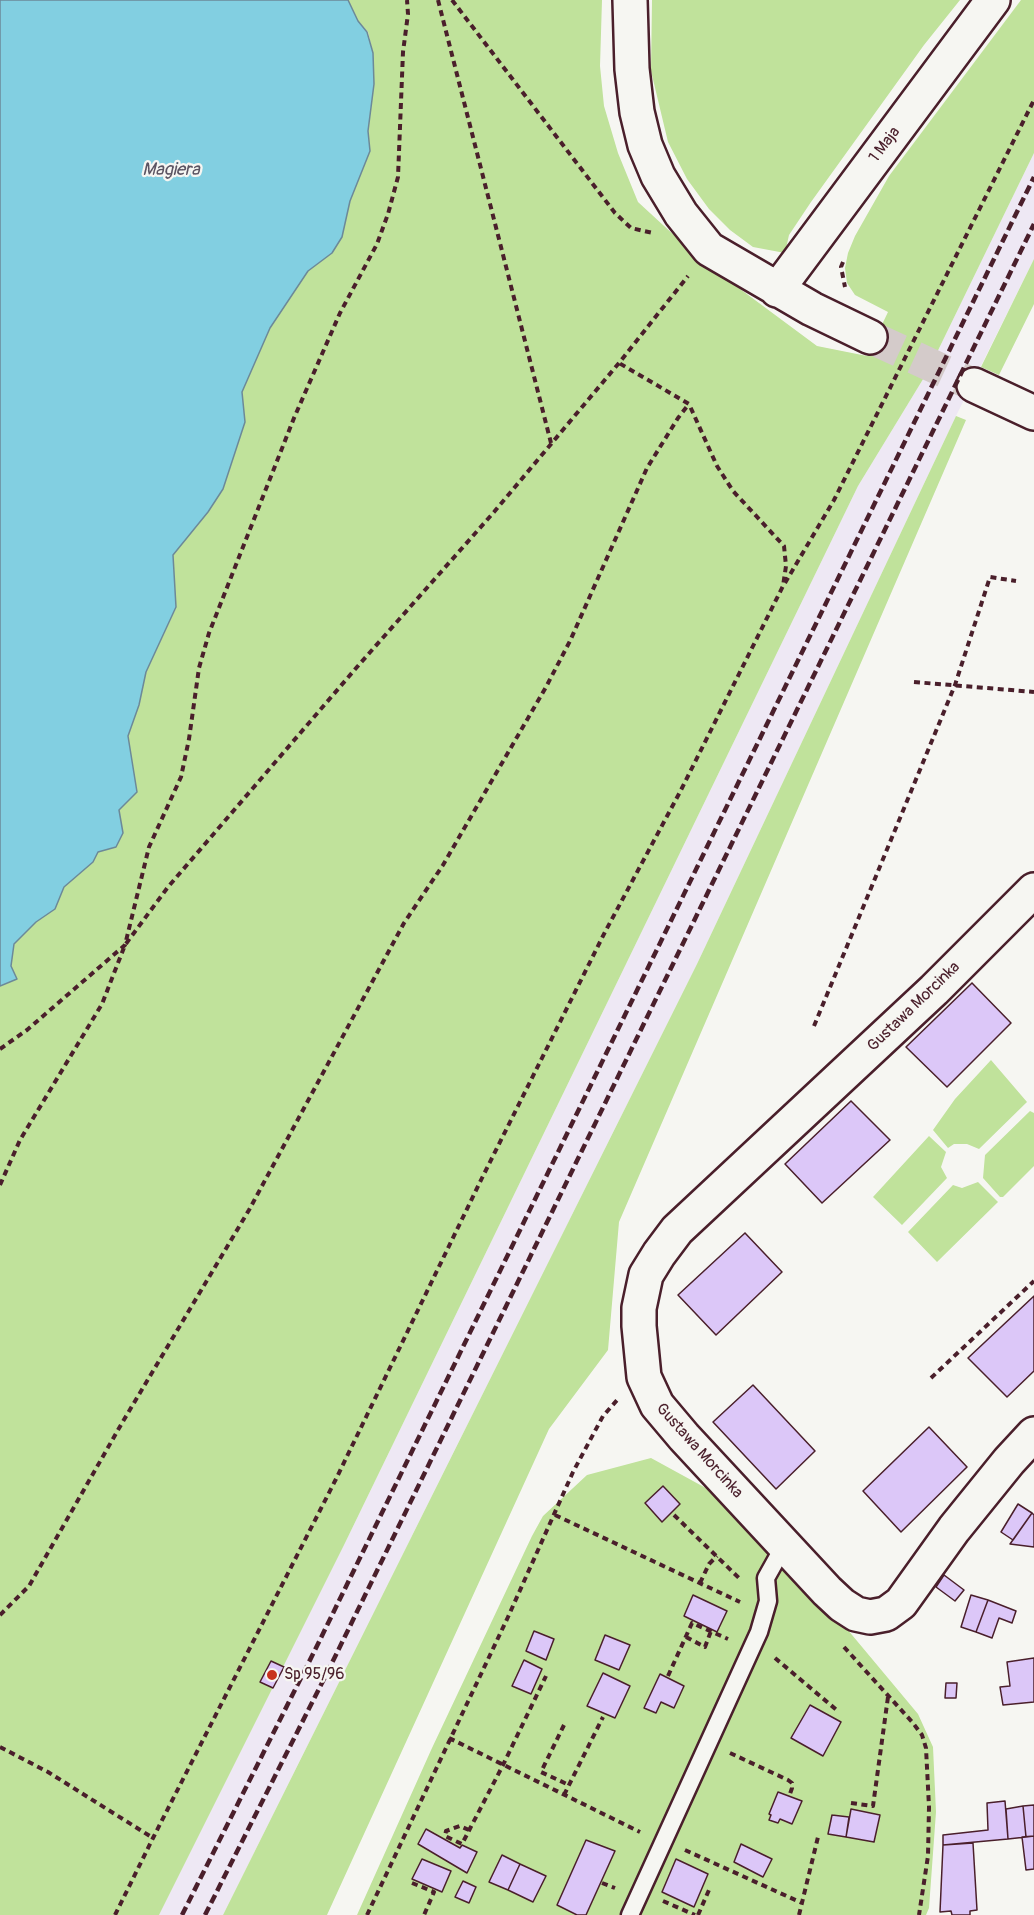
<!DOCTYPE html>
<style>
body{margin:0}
canvas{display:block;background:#f6f6f2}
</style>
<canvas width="1034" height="1915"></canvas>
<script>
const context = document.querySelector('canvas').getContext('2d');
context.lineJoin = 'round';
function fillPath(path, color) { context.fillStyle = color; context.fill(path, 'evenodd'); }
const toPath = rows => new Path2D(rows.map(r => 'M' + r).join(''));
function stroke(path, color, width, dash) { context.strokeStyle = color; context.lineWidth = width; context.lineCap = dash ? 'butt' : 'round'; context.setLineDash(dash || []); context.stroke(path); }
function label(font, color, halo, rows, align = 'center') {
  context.font = font + ' Pangolin,sans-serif'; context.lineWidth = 4.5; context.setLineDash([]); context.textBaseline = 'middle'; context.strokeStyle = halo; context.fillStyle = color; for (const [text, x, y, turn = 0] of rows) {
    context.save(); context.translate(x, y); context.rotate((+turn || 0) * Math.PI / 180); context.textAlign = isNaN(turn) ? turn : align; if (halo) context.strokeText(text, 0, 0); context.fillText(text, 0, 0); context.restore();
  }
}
const built = toPath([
 [1034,153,1034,259,956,416,697,964,223,1915,159,1915,344,1545,858,486,928,371]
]);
const green = toPath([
 [348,0,602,0,600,66,604,106,618,153,638,202,701,260,817,346,867,356,888,312,855,295,847,283,845,268,848,253,855,236,889,176,1021,0,1034,0,1034,153,928,371,858,486,344,1545,159,1915,0,1915,0,986,17,979,11,966,14,944,36,922,55,909,64,887,93,862,98,852,116,847,119,810,137,792,128,736,139,705,146,672,176,608,173,555,208,512,223,489,245,422,242,392,270,328,308,271,332,253,342,237,350,201,370,151,368,131,374,84,373,53,368,32,358,21],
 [652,0,960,0,924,45,811,202,789,235,785,253,753,247,730,230,709,209,687,179,668,142,651,71],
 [1034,259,1034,304,999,375,981,367],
 [956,416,966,420,619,1222,608,1350,549,1429,327,1915,223,1915,697,964],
 [991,1060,1027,1102,979,1149,967,1144,954,1144,948,1148,933,1130,955,1099],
 [1030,1111,1034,1113,1034,1166,1003,1197,1000,1197,983,1178,985,1155],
 [929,1136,946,1152,941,1167,947,1178,902,1225,873,1197],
 [978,1182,998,1202,937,1262,908,1232,953,1185,962,1188],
 [651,1458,735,1504,822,1599,918,1714,933,1747,936,1812,929,1908,926,1915,357,1915,432,1748,532,1536,543,1516,587,1475]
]);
const water = toPath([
 [0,0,348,0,358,21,367,32,373,53,374,84,368,131,370,151,350,201,342,237,332,253,308,271,270,328,242,392,245,422,223,489,208,512,173,555,176,607,146,672,139,705,128,736,137,792,119,810,123,833,116,847,98,852,93,862,64,887,55,909,36,922,14,944,11,966,17,979,0,986,0,0]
]);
const building = toPath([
 [972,983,1011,1023,947,1087,906,1047,972,983],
 [851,1101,890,1140,822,1203,785,1164,851,1101],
 [745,1233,782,1272,716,1335,678,1295,745,1233],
 [1034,1296,1034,1371,1007,1397,968,1358,1034,1296],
 [753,1385,815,1451,776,1489,713,1422,753,1385],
 [929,1427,967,1467,901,1532,863,1491,929,1427],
 [663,1486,680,1504,662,1522,645,1503,663,1486],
 [1018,1504,1032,1513,1013,1540,1001,1532,1018,1504],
 [1032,1513,1034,1515,1034,1547,1010,1544,1032,1513],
 [944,1575,964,1590,955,1601,936,1587,944,1575],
 [693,1595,727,1611,717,1632,684,1616,693,1595],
 [971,1595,988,1600,976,1632,961,1627,971,1595],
 [988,1600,1016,1611,1012,1623,999,1618,992,1638,976,1632,988,1600],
 [534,1631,554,1639,546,1660,526,1651,534,1631],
 [605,1635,630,1645,619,1670,595,1660,605,1635],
 [1034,1658,1034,1702,1003,1705,1000,1687,1010,1686,1007,1662,1034,1658],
 [524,1660,542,1669,531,1694,512,1686,524,1660],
 [271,1661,284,1667,273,1688,260,1682,271,1661],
 [603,1673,630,1686,615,1718,587,1706,603,1673],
 [660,1674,684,1686,674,1708,661,1702,656,1713,644,1708,660,1674],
 [946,1683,957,1683,956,1698,945,1698,946,1683],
 [810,1705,841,1722,823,1756,791,1738,810,1705],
 [778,1792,802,1801,792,1824,780,1819,778,1823,769,1820,771,1815,769,1814,778,1792],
 [1005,1801,1008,1839,943,1845,943,1835,988,1830,987,1803,1005,1801],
 [1034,1805,1034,1836,1026,1837,1023,1806,1034,1805],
 [1023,1806,1026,1837,1008,1839,1006,1809,1023,1806],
 [851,1809,880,1815,874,1842,846,1837,851,1809],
 [832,1815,849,1817,846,1837,828,1834,832,1815],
 [426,1829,460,1848,462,1845,477,1852,467,1873,418,1844,426,1829],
 [1034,1836,1034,1869,1026,1870,1022,1837,1034,1836],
 [586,1840,615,1851,586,1915,577,1915,557,1905,586,1840],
 [973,1843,977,1910,970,1911,970,1915,952,1915,951,1911,940,1912,943,1845,973,1843],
 [741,1844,772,1859,763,1877,734,1862,741,1844],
 [502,1855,520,1864,508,1890,489,1882,502,1855],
 [422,1859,451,1871,442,1892,412,1879,422,1859],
 [676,1859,708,1874,694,1907,662,1892,676,1859],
 [520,1864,546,1876,533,1902,508,1890,520,1864],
 [463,1881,476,1887,469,1903,455,1897,463,1881]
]);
const minorTunnel = toPath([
 [870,337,974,385]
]);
const path = toPath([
 [438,0,551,443],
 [452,0,615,213,631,228,653,233],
 [843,262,841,267,845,287],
 [785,583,834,500,1034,100],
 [914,682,1034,692],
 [814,1026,955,685,990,577,1016,581],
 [0,1049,27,1030,125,945,149,847,181,777,189,739,199,668,209,633,294,418,340,313,377,244,388,214,398,177,403,52,408,14,407,0],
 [0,1185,20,1140,102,1004,125,945,168,887,357,667,494,512,619,363,688,276],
 [931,1378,1034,1281],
 [555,1515,740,1602],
 [674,1515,740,1579],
 [700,1583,709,1564,717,1556],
 [0,1615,29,1586,122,1423,249,1210,404,923,443,865,546,687,570,641,647,468,678,418,689,404],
 [686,1637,705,1647,711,1631],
 [844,1647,913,1723,922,1735,926,1748,929,1807,928,1856,919,1915],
 [775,1658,839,1712],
 [668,1676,692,1623,728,1639],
 [564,1725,541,1772,569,1785],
 [449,1738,640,1832],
 [0,1747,48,1772,153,1838],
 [730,1753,788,1780,792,1783,792,1788,790,1794],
 [564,1795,603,1717],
 [851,1803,873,1806,888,1697],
 [469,1830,460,1826,446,1831,445,1836,462,1844,503,1765,546,1676],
 [685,1850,802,1903],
 [412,1883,434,1892,424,1915],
 [602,1883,615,1888],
 [663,1901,695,1915],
 [115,1915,153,1838,336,1479,482,1178,605,932,680,792,783,586,786,566,784,546,733,491,717,466,689,404,619,363],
 [367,1915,508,1617,573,1472,603,1416,618,1399],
 [698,1915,709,1890],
 [799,1915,818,1837]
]);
const service = toPath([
 [630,1915,759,1632,768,1601,766,1578,785,1544]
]);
const minor = toPath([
 [630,0,632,69,637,112,645,145,658,176,681,214,709,249,812,309,870,337],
 [777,290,993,0],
 [974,385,1034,413],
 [1034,890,934,990,677,1230,659,1254,646,1275,639,1308,639,1326,644,1377,657,1405,684,1437,827,1591,842,1605,856,1614,870,1617,886,1614,901,1603,954,1529,1009,1461,1034,1434]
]);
const rail = toPath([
 [182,1915,315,1650,1034,177],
 [205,1915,331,1665,1034,224]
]);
const markers = [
 [272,1675,6,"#c8321e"]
];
const streetNames = [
 ["1 Maja",885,145,-53],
 ["Gustawa Morcinka",914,1007,-44],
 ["Gustawa Morcinka",699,1451,48]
];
const poiNames = [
 ["Sp 95/96",284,1675]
];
const waterNames = [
 ["Magiera",171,170]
];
fillPath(built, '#eee8f4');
fillPath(green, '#c0e29b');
fillPath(water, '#82cfe1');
stroke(water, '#6c8998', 1.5);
fillPath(building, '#dcc7f8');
stroke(building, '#4a1f2b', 1.5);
stroke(minorTunnel, '#d4cbca', 33, [33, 16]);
stroke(service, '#4a1f2b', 21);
stroke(minor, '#4a1f2b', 38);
stroke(path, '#4a1f2b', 4, [6, 4.5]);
stroke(service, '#f6f6f2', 16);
stroke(minor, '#f6f6f2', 33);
stroke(rail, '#4a1f2b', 4.5, [9, 4.5]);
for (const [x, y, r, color] of markers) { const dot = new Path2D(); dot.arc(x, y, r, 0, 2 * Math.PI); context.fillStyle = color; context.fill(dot); stroke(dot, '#f6f6f2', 2); }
label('16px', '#4a1f2b', '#f6f6f2', streetNames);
label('16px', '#4a1f2b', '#f6f6f2', poiNames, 'left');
label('italic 18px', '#5b5462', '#f6f6f2', waterNames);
</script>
